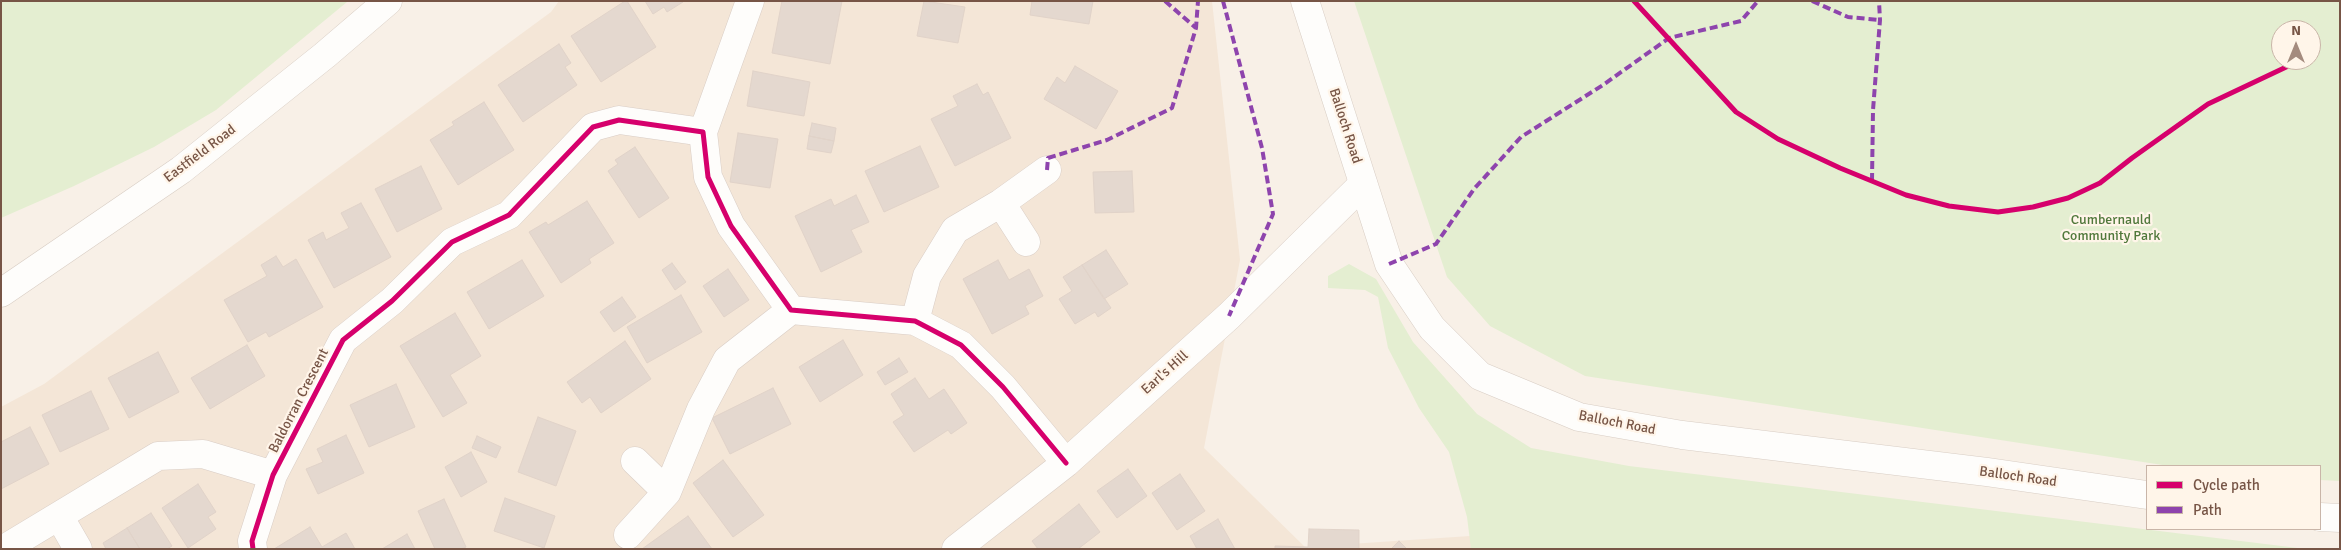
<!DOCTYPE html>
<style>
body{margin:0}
#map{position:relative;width:2341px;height:550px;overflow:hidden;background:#f8f0e7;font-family:Signika,sans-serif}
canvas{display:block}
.frame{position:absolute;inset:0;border:2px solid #775546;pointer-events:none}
.legend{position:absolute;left:2146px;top:465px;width:175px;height:65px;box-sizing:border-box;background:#fff5e9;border:1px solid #c9b5a8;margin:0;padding:6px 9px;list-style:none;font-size:15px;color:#775546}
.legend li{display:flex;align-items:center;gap:10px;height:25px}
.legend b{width:25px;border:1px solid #c9b5a8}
.north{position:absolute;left:2271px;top:20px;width:50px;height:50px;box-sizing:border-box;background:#fff5e9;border:1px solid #c9b5a8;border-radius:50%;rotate:0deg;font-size:14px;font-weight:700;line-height:20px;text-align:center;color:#775546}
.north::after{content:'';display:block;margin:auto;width:18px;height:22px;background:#a48b7e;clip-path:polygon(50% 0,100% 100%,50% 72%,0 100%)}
</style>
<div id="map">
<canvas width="2341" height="550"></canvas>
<div class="frame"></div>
<ul class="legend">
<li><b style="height:6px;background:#d6006c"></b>Cycle path</li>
<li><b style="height:6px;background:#8e44ad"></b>Path</li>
</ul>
<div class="north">N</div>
</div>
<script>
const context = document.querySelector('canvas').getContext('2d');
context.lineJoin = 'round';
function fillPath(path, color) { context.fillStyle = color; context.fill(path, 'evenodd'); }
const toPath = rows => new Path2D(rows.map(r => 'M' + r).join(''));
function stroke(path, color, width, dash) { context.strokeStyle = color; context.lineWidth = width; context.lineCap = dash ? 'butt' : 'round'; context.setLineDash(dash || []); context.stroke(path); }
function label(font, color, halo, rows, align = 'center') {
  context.font = font + ' Signika,sans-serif'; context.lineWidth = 4.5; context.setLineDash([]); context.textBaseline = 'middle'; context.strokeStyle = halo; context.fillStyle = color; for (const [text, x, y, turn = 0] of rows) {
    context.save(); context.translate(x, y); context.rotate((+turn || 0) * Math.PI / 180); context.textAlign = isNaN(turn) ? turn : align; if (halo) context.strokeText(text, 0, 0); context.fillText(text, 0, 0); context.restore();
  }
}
const residential = toPath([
 [559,1,1212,1,1240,260,1204,448,1305,547,1470,536,1472,549,1,549,1,407,44,384,551,12]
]);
const green = toPath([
 [1,1,347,1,347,2,216,110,154,147,74,186,1,218],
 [1354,1,2340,1,2340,481,2320,480,2320,466,2169,466,1585,376,1490,326,1447,277],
 [2281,30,2311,30,2311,60,2281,60],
 [1349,264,1376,279,1413,342,1477,414,1531,448,1629,466,2306,549,1471,549,1467,517,1449,452,1419,408,1388,348,1378,297,1365,290,1328,288,1328,276]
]);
const building = toPath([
 [625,1,627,1,656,47,601,82,571,36,625,1],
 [645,1,683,1,683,2,667,12,664,7,653,14,645,1],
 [782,1,842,1,830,64,772,53,782,1],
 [924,1,965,7,958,43,917,36,924,1],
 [1032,1,1093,1,1089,24,1030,15,1032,1],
 [559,44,571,63,565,67,577,85,523,122,498,85,559,44],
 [1075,66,1118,91,1096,129,1044,99,1057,77,1065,83,1075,66],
 [753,71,810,82,804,116,747,106,753,71],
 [977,84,983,95,988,92,1011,138,955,166,931,119,958,106,953,96,977,84],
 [484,102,514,150,458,185,430,140,454,125,452,122,484,102],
 [812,123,836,128,834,141,809,136,812,123],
 [738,133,778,139,770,188,730,182,738,133],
 [809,136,834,141,831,153,807,149,809,136],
 [920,146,939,187,884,212,865,171,920,146],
 [635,147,669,198,639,218,608,171,618,164,615,160,635,147],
 [421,166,442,209,397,232,375,189,421,166],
 [1132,171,1134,212,1095,213,1093,172,1132,171],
 [856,195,869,222,851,230,862,252,821,272,795,216,831,199,834,206,856,195],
 [587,201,614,243,589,259,591,263,561,283,529,232,546,222,548,225,587,201],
 [361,203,391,257,334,288,308,240,323,232,326,240,349,228,341,213,361,203],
 [1106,250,1128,284,1104,299,1082,265,1106,250],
 [276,256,283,267,296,259,323,307,269,337,266,332,248,342,224,300,267,276,261,265,276,256],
 [522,260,544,296,489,329,467,292,522,260],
 [998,260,1009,280,1029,269,1043,296,1025,306,1029,314,992,334,963,279,998,260],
 [672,263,686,282,675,290,662,270,672,263],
 [1082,265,1111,308,1098,317,1095,312,1075,324,1059,299,1072,291,1063,277,1082,265],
 [728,269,749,300,724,317,703,286,728,269],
 [681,295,702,332,647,363,627,327,681,295],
 [622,297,636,317,614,332,600,312,622,297],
 [455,313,481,356,450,375,467,403,443,417,400,346,455,313],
 [843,340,863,375,820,402,799,367,843,340],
 [625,341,651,379,601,413,590,397,582,403,567,382,625,341],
 [247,345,265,376,210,409,191,378,247,345],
 [158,352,179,392,129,418,108,378,158,352],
 [899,358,908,372,885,385,877,372,899,358],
 [915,378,929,399,944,389,967,423,951,434,948,430,914,452,893,422,904,415,891,394,915,378],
 [396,384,415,427,369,447,350,405,396,384],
 [773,388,791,424,730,454,712,418,773,388],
 [91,391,109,429,60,452,42,415,91,391],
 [538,417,576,431,556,486,518,472,538,417],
 [30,427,49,464,1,489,1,442,30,427],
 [346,435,364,473,318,494,306,469,323,462,317,449,346,435],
 [477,436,501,447,496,458,472,448,477,436],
 [471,452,487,482,461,497,445,467,471,452],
 [723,460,764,515,733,537,693,483,723,460],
 [1128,469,1147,496,1117,518,1097,491,1128,469],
 [1180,474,1205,511,1177,530,1152,493,1180,474],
 [198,484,216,512,208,517,216,529,188,548,162,508,198,484],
 [505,498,555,516,544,548,494,531,505,498],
 [444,499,466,547,461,549,435,549,418,511,444,499],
 [1079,504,1100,532,1078,549,1038,549,1032,541,1079,504],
 [151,513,172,546,167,549,140,549,127,528,151,513],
 [688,516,712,549,642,549,688,516],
 [1218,519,1235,549,1197,549,1190,536,1218,519],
 [310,527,322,547,346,533,355,549,274,549,310,527],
 [127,528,140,549,106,549,103,543,127,528],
 [1309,529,1359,530,1359,549,1275,549,1275,546,1308,547,1309,529],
 [407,534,415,549,382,549,407,534],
 [1399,541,1407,549,1391,549,1399,541]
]);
const street = toPath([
 [703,132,750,1],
 [1001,203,1026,242],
 [915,321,927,276,955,230,1001,203,1047,170],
 [635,461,667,492],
 [59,516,78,549],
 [628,535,667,492,701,409,727,360,791,310],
 [4,549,158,456,203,454,273,475],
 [253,549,252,541,273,475,343,340,392,301,452,242,509,215,593,127,619,120,703,132,708,177,731,226,791,310,915,321,961,345,1003,387,1066,463],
 [956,549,1066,463,1229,316,1363,184]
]);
const secondary = toPath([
 [1305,1,1389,264,1432,328,1480,376,1579,417,1682,435,1987,472,2147,495],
 [1,293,181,170,325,55,388,1],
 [2320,517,2340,518]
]);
const quiet = toPath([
 [1165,1,1196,28],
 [1223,1,1262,148,1273,214,1229,316],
 [1812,1,1848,17,1880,20],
 [1047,170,1048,158,1107,140,1172,108,1196,28,1198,1],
 [1872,181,1873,110,1880,20,1879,1],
 [1389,264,1436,244,1474,189,1521,137,1603,85,1669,38,1741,21,1758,1]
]);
const cycleway = toPath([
 [1634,1,1736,112,1778,139,1840,168,1906,195,1949,206,1998,212,2033,207,2068,198,2100,183,2132,158,2208,104,2301,60],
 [253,549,252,541,273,475,343,340,392,301,452,242,509,215,593,127,619,120,703,132,708,177,731,226,791,310,915,321,961,345,1003,387,1066,463]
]);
const streetNames = [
 ["Balloch Road",1345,126,72],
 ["Eastfield Road",200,154,-37],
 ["Earl's Hill",1165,373,-42],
 ["Baldorran Crescent",299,401,-63],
 ["Balloch Road",1617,423,11],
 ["Balloch Road",2018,477,8]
];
const parkNames = [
 ["Cumbernauld",2111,220],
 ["Community Park",2111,236]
];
fillPath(residential, '#f4e6d7');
fillPath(green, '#e4eed1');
fillPath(building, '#e4d8cf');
stroke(building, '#e1d3c9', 1);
stroke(street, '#d9cdc5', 29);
stroke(secondary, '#d8cdc4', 29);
stroke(street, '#fefdfb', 28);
stroke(secondary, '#fefdfb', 28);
stroke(quiet, '#8e44ad', 4, [8, 4]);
stroke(cycleway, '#d6006c', 5);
label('14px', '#775546', '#fff5e9', streetNames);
label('14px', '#50783b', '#fff5e9', parkNames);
</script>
